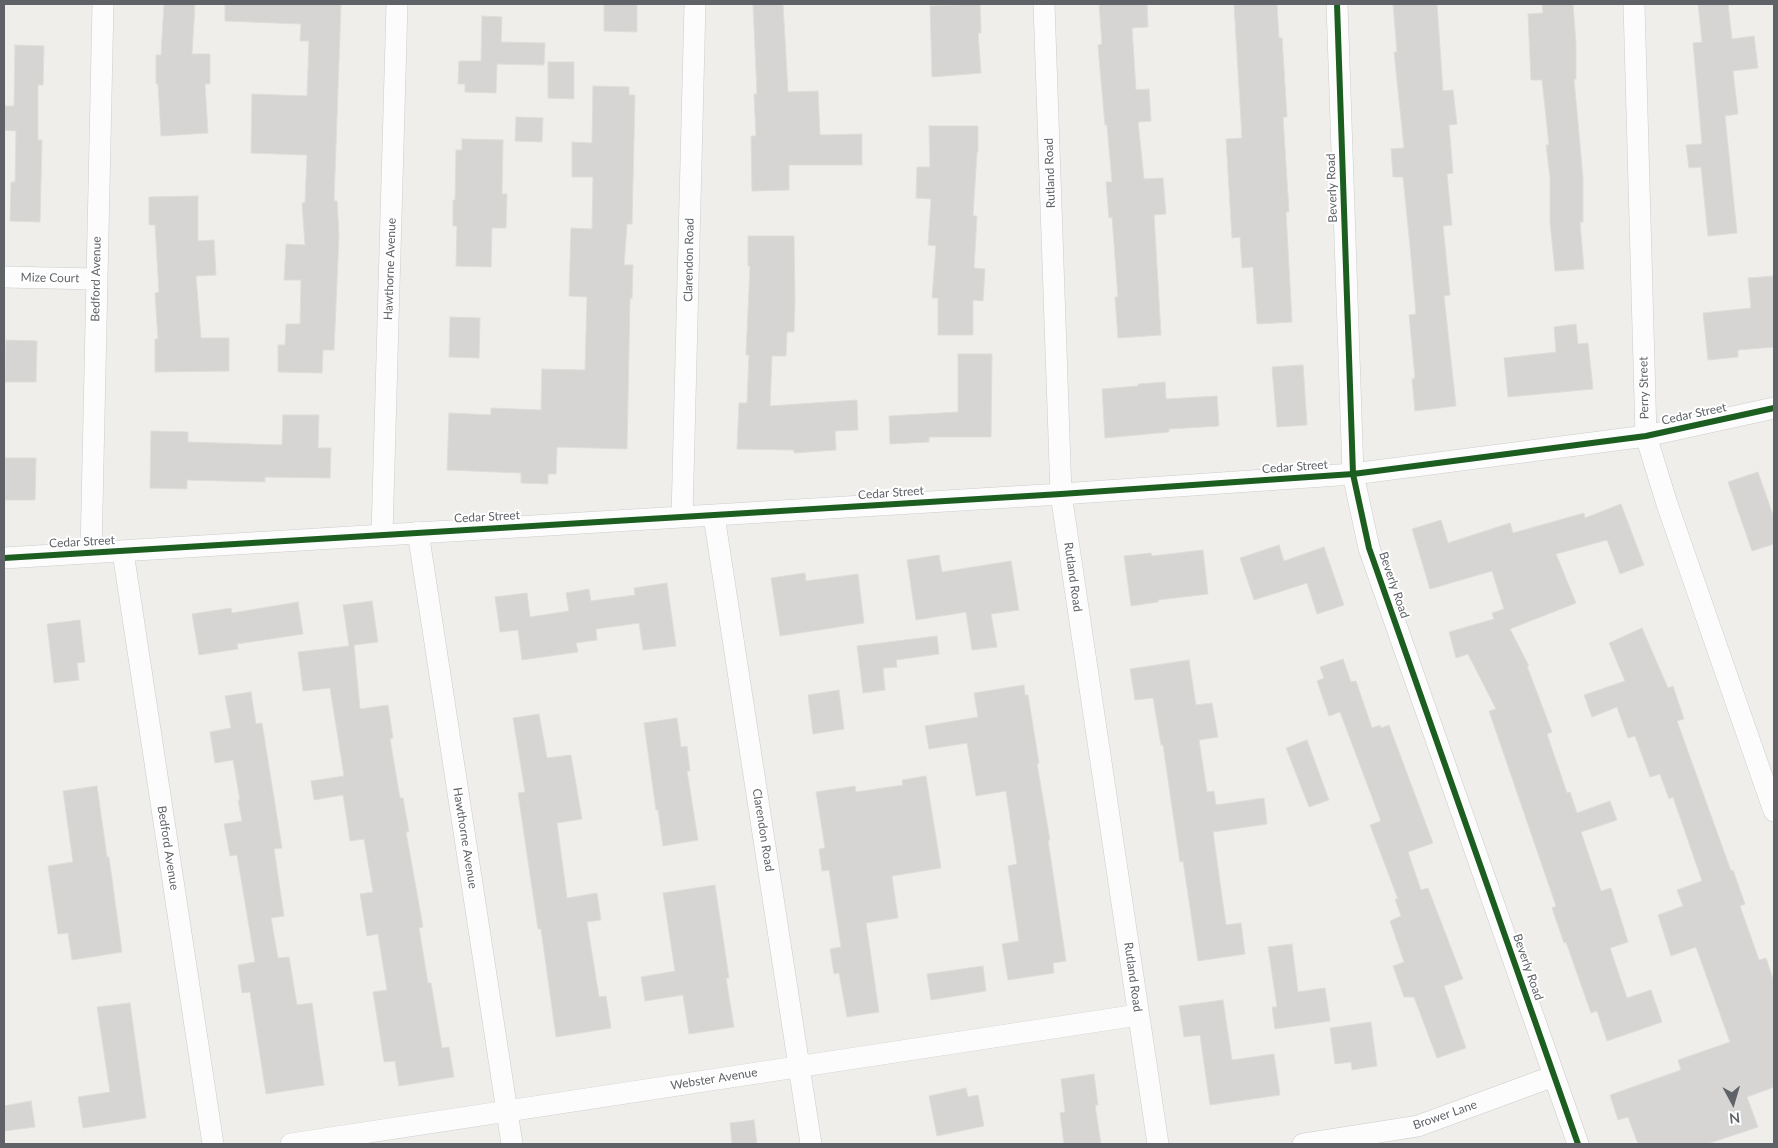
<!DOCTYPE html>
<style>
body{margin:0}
#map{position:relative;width:1778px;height:1148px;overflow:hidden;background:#efeeea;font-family:Lato,sans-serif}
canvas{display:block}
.frame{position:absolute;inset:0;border:5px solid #5f6368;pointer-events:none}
.north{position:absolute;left:1708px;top:1078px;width:50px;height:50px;-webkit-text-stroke:4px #fff;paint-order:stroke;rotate:174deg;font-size:14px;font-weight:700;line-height:20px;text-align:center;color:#5f6368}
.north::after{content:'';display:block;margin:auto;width:18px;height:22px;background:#5f6368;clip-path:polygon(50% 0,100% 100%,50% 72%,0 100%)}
</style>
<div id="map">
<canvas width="1778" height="1148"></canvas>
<div class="frame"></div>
<div class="north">N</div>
</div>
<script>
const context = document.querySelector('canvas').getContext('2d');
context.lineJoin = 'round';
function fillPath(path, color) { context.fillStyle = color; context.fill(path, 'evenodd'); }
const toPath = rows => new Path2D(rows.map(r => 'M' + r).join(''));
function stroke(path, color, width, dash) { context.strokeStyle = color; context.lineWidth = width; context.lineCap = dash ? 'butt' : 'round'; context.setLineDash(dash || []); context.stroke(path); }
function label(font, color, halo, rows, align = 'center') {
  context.font = font + ' Lato,sans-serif'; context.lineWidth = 4; context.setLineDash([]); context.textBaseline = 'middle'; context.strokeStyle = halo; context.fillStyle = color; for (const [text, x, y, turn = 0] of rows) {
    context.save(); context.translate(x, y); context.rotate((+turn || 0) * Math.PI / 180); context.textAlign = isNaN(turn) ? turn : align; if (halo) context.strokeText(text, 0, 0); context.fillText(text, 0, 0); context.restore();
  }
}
const building = toPath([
 [164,4,195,4,192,54,210,54,210,84,205,84,208,133,161,136,158,84,156,84,156,55,161,55,164,4],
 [225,4,341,4,334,201,337,201,339,235,334,350,323,350,322,373,278,372,278,345,285,345,286,324,300,324,301,280,284,280,286,244,305,245,302,203,305,203,307,155,251,153,252,94,307,96,309,41,300,41,301,24,225,21,225,4],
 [604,4,637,4,637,32,604,31,604,4],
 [753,4,783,4,788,92,818,91,820,135,862,134,862,165,789,165,789,190,752,191,751,136,756,136,754,94,757,94,753,4],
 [980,4,981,33,978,33,981,73,932,77,930,6,980,4],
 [1099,4,1147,4,1148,27,1132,28,1136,90,1149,89,1151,121,1138,122,1144,179,1163,178,1166,214,1154,215,1161,335,1118,338,1115,297,1118,297,1112,217,1109,218,1106,182,1112,182,1107,125,1105,125,1100,69,1098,45,1102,44,1099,4],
 [1234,4,1277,4,1279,38,1282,38,1287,117,1283,117,1289,212,1286,212,1292,322,1257,324,1253,267,1242,268,1240,237,1232,238,1226,139,1242,138,1234,4],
 [1393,4,1437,4,1443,91,1453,90,1457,124,1449,125,1453,173,1447,174,1452,225,1443,226,1450,295,1444,296,1456,406,1415,411,1412,379,1415,378,1409,315,1416,314,1410,246,1403,177,1393,177,1391,149,1404,148,1394,52,1397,52,1393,4],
 [1542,4,1573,4,1576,43,1576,79,1574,79,1583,178,1583,222,1580,222,1584,269,1555,271,1550,222,1550,177,1546,145,1549,145,1542,80,1531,80,1528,14,1543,13,1542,4],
 [1698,4,1728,4,1732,39,1754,36,1758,68,1733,71,1738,114,1725,116,1737,233,1708,236,1701,167,1689,168,1686,145,1702,144,1693,43,1702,42,1698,4],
 [482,16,502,17,501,42,545,43,544,65,497,64,496,93,465,92,465,84,458,84,459,61,481,61,482,16],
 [15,45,44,46,43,85,38,85,38,140,42,140,40,222,10,221,11,182,15,182,16,131,4,130,4,106,14,106,15,45],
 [548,62,574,62,574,99,548,98,548,62],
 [593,86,629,87,629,95,635,95,632,224,627,224,624,265,633,265,632,299,630,298,627,449,557,447,556,474,548,474,548,484,521,483,521,473,447,470,449,413,491,415,491,408,541,410,542,369,585,370,587,297,569,296,571,228,592,229,593,177,572,177,572,142,592,143,593,86],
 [516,117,543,118,542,142,515,141,516,117],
 [929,126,978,126,978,152,977,152,973,216,977,216,974,268,985,269,983,301,973,300,973,335,938,335,938,298,932,298,936,246,928,245,931,199,916,198,917,167,930,167,929,126],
 [462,139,503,140,502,194,507,194,506,228,492,228,491,267,456,266,457,226,453,226,453,200,455,200,456,150,462,150,462,139],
 [198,196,198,241,214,240,216,275,196,276,201,338,229,338,229,371,155,372,155,339,158,339,155,293,159,292,155,225,149,225,149,197,198,196],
 [748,236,794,236,795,301,794,332,787,332,786,356,772,356,770,406,857,400,858,430,835,431,836,450,794,453,794,450,737,449,739,403,747,403,749,355,746,355,750,266,748,266,748,236],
 [1774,276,1774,347,1738,350,1738,357,1708,360,1703,313,1751,308,1748,278,1774,276],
 [450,317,480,318,479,358,449,357,450,317],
 [1576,324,1578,344,1588,343,1593,389,1508,397,1504,358,1556,352,1554,327,1576,324],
 [6,340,37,341,36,382,5,382,6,340],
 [958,354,992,354,991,437,929,437,929,442,890,444,889,416,958,412,958,354],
 [1303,365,1307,425,1277,427,1272,367,1303,365],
 [1165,382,1166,399,1217,396,1219,426,1169,429,1169,432,1105,438,1102,389,1138,386,1138,384,1165,382],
 [283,415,319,415,318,448,331,448,330,478,265,477,265,482,187,480,187,489,150,488,151,431,188,432,188,442,282,445,283,415],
 [5,458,36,458,35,500,5,500,5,458],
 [1758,472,1774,518,1774,544,1752,551,1728,482,1758,472],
 [1621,504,1644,565,1620,574,1607,540,1556,554,1576,603,1510,629,1529,666,1527,666,1552,732,1547,734,1567,793,1570,792,1577,813,1610,801,1617,820,1581,832,1601,891,1611,888,1628,942,1610,948,1627,998,1651,990,1662,1022,1607,1041,1597,1011,1591,1013,1566,942,1564,943,1552,908,1556,906,1489,711,1496,709,1468,654,1456,658,1449,632,1494,619,1492,613,1504,609,1492,571,1430,589,1412,529,1441,520,1448,543,1510,523,1513,533,1584,513,1585,518,1621,504],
 [1279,545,1284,561,1324,547,1344,605,1317,614,1307,583,1254,600,1240,558,1279,545],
 [1203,550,1208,594,1158,600,1158,602,1131,606,1124,556,1151,553,1152,556,1203,550],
 [939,555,942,572,1011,561,1019,610,991,614,997,647,972,650,966,612,916,620,907,560,939,555],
 [805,573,806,581,858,574,864,623,780,636,771,578,805,573],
 [667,583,676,646,643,650,639,623,596,629,597,640,576,643,578,652,522,660,518,630,500,632,495,597,527,593,530,617,569,611,566,593,589,589,591,601,635,595,634,588,667,583],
 [372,601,378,642,354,645,360,709,388,705,393,738,390,739,400,798,403,798,409,832,406,832,423,927,419,928,428,983,431,983,442,1048,449,1047,454,1077,399,1086,395,1061,384,1062,373,992,387,990,378,934,367,936,360,894,373,892,364,839,350,841,343,795,314,800,311,781,344,776,330,688,303,691,298,652,349,646,343,605,372,601],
 [298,602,303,634,237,644,238,649,199,655,192,614,231,608,232,613,298,602],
 [80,620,85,662,77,663,79,680,54,683,47,624,80,620],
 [1642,628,1668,688,1673,686,1684,719,1677,721,1731,871,1733,870,1745,904,1740,906,1759,960,1766,958,1774,982,1774,1087,1747,1097,1758,1127,1707,1144,1638,1144,1628,1117,1618,1120,1610,1095,1681,1070,1678,1060,1730,1042,1696,947,1671,956,1658,915,1683,906,1677,890,1702,881,1673,797,1669,799,1660,774,1650,777,1635,736,1628,738,1617,707,1592,717,1584,695,1625,681,1609,643,1642,628],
 [937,636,939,654,896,660,897,667,883,668,885,690,863,693,857,646,937,636],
 [1343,659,1351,682,1356,681,1372,728,1380,725,1381,728,1389,725,1433,843,1408,852,1421,890,1428,888,1463,979,1444,986,1466,1048,1437,1058,1414,997,1404,997,1393,966,1404,962,1390,921,1401,916,1395,899,1398,899,1370,825,1381,821,1340,712,1329,716,1317,681,1324,678,1320,667,1343,659],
 [1189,660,1196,705,1212,703,1218,737,1199,740,1207,792,1214,791,1216,805,1264,798,1267,824,1213,832,1226,925,1241,923,1245,954,1198,961,1183,861,1180,862,1163,745,1161,745,1153,698,1135,700,1130,669,1189,660],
 [1024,685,1025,695,1028,695,1039,763,1037,764,1050,840,1048,840,1066,961,1053,963,1054,973,1008,980,1002,944,1019,941,1008,866,1017,864,1006,791,976,796,967,743,929,749,925,726,978,717,974,693,1024,685],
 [839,690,844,729,813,734,808,695,839,690],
 [251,692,256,724,262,723,282,848,274,849,284,916,271,918,278,958,289,957,297,1005,312,1003,324,1085,266,1094,250,992,242,993,238,965,255,962,237,855,230,856,224,824,242,821,238,800,240,800,233,760,215,763,210,732,231,728,225,696,251,692],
 [539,714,547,758,571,755,582,819,557,823,567,898,597,893,601,920,587,922,599,997,606,996,611,1028,556,1037,541,929,538,929,518,793,525,792,513,718,539,714],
 [677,718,681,747,687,746,690,771,687,771,698,840,663,846,658,810,656,810,644,723,677,718],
 [1307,740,1329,800,1309,807,1286,748,1307,740],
 [926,776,941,868,892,876,898,918,866,923,879,1012,847,1017,839,973,834,974,830,949,841,947,829,870,822,871,819,849,825,848,816,792,855,786,856,792,903,785,902,780,926,776],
 [97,786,107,857,109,857,122,952,72,960,68,933,58,934,48,866,73,862,63,791,97,786],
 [715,885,729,978,726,978,734,1027,689,1034,683,995,645,1001,641,977,675,971,663,893,715,885],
 [1292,944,1298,992,1325,988,1330,1021,1275,1029,1272,1007,1277,1007,1268,947,1292,944],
 [983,966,986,991,931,1000,927,974,983,966],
 [1223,1000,1232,1060,1274,1054,1280,1095,1210,1105,1200,1035,1184,1037,1179,1006,1223,1000],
 [130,1003,146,1118,83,1128,78,1097,110,1092,97,1007,130,1003],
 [1371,1022,1377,1066,1352,1070,1351,1062,1335,1064,1330,1028,1371,1022],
 [1094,1074,1098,1105,1095,1105,1101,1144,1064,1144,1060,1113,1065,1112,1061,1079,1094,1074],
 [966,1088,968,1097,978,1095,984,1126,937,1136,929,1096,966,1088],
 [31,1101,35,1127,4,1131,4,1106,31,1101],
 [754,1120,757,1144,732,1144,730,1123,754,1120]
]);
const street = toPath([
 [1044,4,1061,494,1158,1144],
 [1337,4,1353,474,1369,548,1578,1144],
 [1634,4,1646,436,1667,504,1774,811],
 [4,277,96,279],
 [714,516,811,1144],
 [682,517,695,4],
 [418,532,512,1144],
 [382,534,397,4],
 [123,552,213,1144],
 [91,553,103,4],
 [4,558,1061,494,1353,474,1646,436,1774,408],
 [291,1144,1138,1015],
 [1303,1144,1418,1126,1554,1076]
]);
const cycleway = toPath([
 [1337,4,1353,474,1369,548,1578,1144],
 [4,558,1061,494,1353,474,1646,436,1774,408]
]);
const streetNames = [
 ["Rutland Road",1050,173,-92],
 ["Beverly Road",1332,188,-92],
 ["Clarendon Road",689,260,-89],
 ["Hawthorne Avenue",390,269,-88],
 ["Mize Court",50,278,1],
 ["Bedford Avenue",96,279,-89],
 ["Perry Street",1644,388,-91],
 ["Cedar Street",1694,414,-12],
 ["Cedar Street",1295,467,-4],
 ["Cedar Street",891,493,-4],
 ["Cedar Street",487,517,-3],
 ["Cedar Street",82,542,-3],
 ["Rutland Road",1073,577,82],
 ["Beverly Road",1394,585,71],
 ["Clarendon Road",763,830,81],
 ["Hawthorne Avenue",465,838,81],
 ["Bedford Avenue",168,848,81],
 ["Beverly Road",1528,967,71],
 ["Rutland Road",1133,977,82],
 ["Webster Avenue",714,1079,-9],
 ["Brower Lane",1445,1115,-19]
];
fillPath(building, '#d6d5d3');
stroke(building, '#deddd9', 1);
stroke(street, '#cbcccc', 22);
stroke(street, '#fdfcfc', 21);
stroke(cycleway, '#1b5e20', 6);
label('12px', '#5f6368', '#fff', streetNames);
</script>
